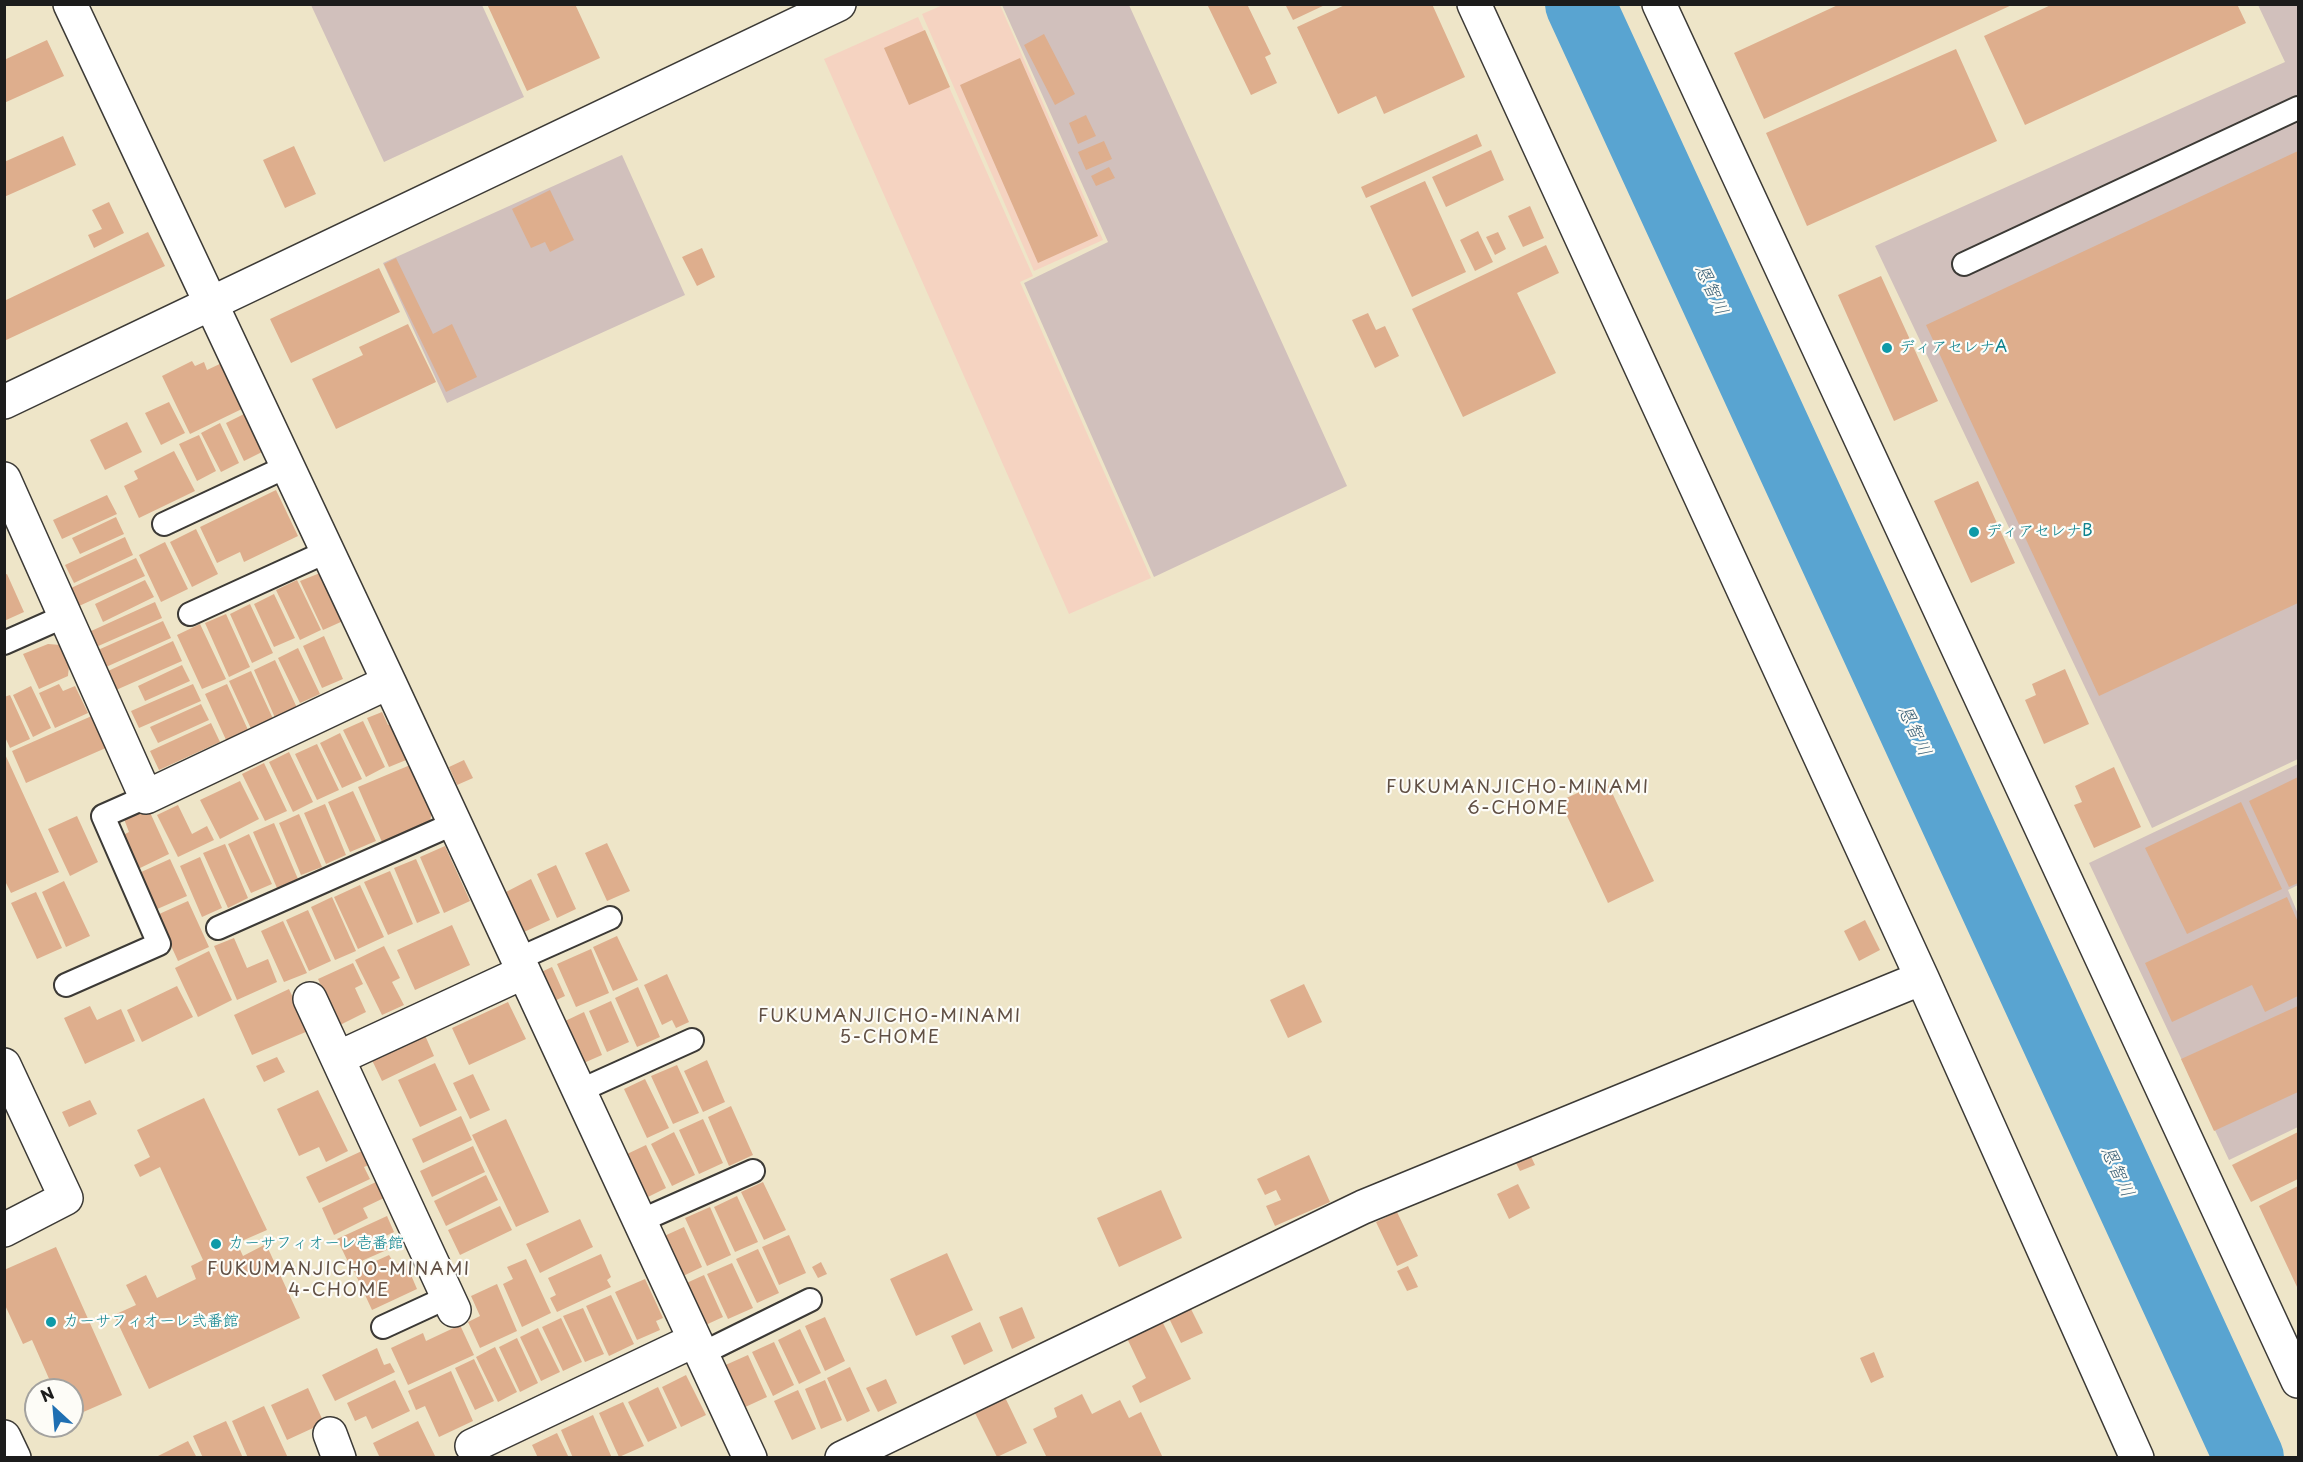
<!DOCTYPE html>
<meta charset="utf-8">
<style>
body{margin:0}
#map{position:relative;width:2303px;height:1462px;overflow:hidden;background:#eee5c8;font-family:"Playpen Sans",sans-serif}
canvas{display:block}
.frame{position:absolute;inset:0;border:6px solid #1c1c1c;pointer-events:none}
.north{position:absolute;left:24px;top:1378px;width:60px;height:60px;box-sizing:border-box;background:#fdfcf7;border:2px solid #a3a29f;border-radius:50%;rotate:334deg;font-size:16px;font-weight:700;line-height:24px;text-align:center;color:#1c1c1c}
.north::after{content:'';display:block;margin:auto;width:21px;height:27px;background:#1f6fb2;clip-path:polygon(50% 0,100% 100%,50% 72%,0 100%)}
</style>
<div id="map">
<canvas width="2303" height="1462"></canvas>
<div class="frame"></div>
<div class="north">N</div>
</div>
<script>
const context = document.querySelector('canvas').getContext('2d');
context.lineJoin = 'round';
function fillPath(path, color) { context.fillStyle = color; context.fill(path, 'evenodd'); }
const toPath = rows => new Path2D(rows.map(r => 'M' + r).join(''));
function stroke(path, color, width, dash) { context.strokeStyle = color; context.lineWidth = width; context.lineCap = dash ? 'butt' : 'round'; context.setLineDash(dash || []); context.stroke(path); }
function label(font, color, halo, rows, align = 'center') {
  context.font = font + ' "Playpen Sans","Klee One",sans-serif'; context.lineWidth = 4.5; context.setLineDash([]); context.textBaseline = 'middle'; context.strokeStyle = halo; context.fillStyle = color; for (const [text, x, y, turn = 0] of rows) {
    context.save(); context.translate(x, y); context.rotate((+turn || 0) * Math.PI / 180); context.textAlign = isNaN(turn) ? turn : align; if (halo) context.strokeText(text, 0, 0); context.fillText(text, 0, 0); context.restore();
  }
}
const built = toPath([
 [943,5,1000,5,1103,240,1034,271,922,14],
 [918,17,1033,276,1020,282,1151,578,1069,614,824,59]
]);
const industrial = toPath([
 [311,5,482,5,524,97,384,162],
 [1002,5,1129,5,1347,486,1154,577,1024,283,1108,242],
 [2258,5,2298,5,2298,759,2152,828,1875,246,2285,62],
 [622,155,685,295,447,403,383,263],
 [2298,764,2298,885,2288,890,2298,914,2298,1127,2229,1160,2089,863]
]);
const river = toPath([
 [1580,4,2249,1458]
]);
const building = toPath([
 [487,4,575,4,600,58,527,91],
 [1207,4,1247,4,1271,54,1265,57,1277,83,1251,95],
 [1285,4,1327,4,1293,20],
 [1347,4,1432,4,1465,77,1384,114,1376,96,1338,114,1297,27],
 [1840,4,2014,4,1764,119,1734,53],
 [2053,4,2237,4,2246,23,2025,125,1984,36],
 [925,30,950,87,909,105,884,48],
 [1044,34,1075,94,1055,105,1024,45],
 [47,40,64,76,4,103,4,60],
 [1956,49,1997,141,1807,226,1766,133],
 [1020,58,1098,236,1038,263,960,85],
 [1086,115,1096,136,1078,144,1069,123],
 [1477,134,1482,146,1366,198,1361,187],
 [63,136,76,165,4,197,4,162],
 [1104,141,1112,159,1086,170,1078,152],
 [294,146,316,194,285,208,263,160],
 [1491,150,1504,180,1446,207,1432,177],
 [2298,151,2298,603,2099,696,1926,325],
 [1109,167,1115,178,1096,186,1091,176],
 [1425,181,1466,272,1412,297,1370,206],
 [550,190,574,240,550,252,545,242,531,248,512,209],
 [109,202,124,233,94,248,88,235,102,229,92,210],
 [1530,206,1544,238,1523,247,1508,216],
 [1478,231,1493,262,1475,271,1460,240],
 [148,232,165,266,4,341,4,301],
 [1498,232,1506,249,1495,255,1486,237],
 [1546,245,1559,273,1517,293,1556,373,1463,417,1412,309],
 [702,248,715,277,697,286,682,257],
 [396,258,433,334,452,324,477,377,446,392,384,264],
 [379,268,400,312,291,363,270,319],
 [1881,276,1938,401,1894,421,1838,295],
 [1368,313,1376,330,1385,326,1399,356,1375,368,1352,320],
 [408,324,436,382,336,429,312,379,363,355,359,347],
 [192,361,195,366,204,362,207,370,224,362,246,407,190,434,162,376],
 [169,402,185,433,161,445,145,413],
 [248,412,266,450,244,461,226,423],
 [127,422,142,452,105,470,90,440],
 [220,423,239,463,221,472,201,433],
 [199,435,216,471,197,481,179,444],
 [174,451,195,491,139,518,124,486,138,479,134,471],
 [1978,481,2015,563,1971,583,1934,501],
 [276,490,298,536,244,562,240,552,217,563,200,527],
 [107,495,117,514,62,539,53,520],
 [116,517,124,534,80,554,72,538],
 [196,529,218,574,192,587,170,542],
 [125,537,133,555,74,583,65,565],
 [165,542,188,589,161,602,139,555],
 [136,558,145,576,79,606,71,588],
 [320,573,343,621,323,630,300,581],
 [7,574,24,612,4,621,4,575],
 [145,580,154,597,103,622,95,604],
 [297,580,321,630,300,640,276,590],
 [274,594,295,638,274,647,254,604],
 [155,602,162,618,96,647,89,632],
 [250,604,273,653,252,663,230,614],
 [226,614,250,667,229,677,205,623],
 [163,621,171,638,106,667,98,650],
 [200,624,226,679,202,689,177,635],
 [324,636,343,679,322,688,303,646],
 [173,641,182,661,116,690,108,671],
 [48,644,61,645,69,665,68,676,39,689,23,654],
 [298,648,320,694,300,703,278,658],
 [275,660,298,710,276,720,254,670],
 [182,665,190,681,145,701,138,686],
 [2065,669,2089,724,2044,744,2025,700,2036,695,2032,684],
 [251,671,275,723,253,733,229,681],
 [59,684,63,691,75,686,88,713,55,728,39,693],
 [193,684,201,701,139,728,131,711],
 [227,684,249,732,227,742,205,694],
 [31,686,51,728,33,737,13,695],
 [10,695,30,739,10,748,4,735,4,697],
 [201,704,209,720,158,743,150,727],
 [382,712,388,725,395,722,411,758,389,767,367,718],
 [94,715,108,747,26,783,12,751],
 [363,721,385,767,366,777,343,730],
 [211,723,220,742,159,770,150,751],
 [340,733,362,779,342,788,320,743],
 [317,744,339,790,317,800,295,754],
 [4,752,59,872,11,893,4,879],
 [289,752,313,802,293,812,269,762],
 [464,760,473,778,457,785,449,767],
 [264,763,287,811,265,821,242,774],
 [415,763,433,805,430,822,382,842,358,787],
 [2114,767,2141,827,2094,848,2074,805,2082,802,2075,786],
 [2298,777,2298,883,2289,887,2249,801],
 [1606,780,1654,881,1608,903,1560,801],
 [240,781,259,819,220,839,200,800],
 [353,791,376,841,350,852,328,802],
 [2241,802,2282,889,2187,934,2145,848],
 [325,804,346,855,326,864,304,813],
 [178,805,192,834,207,826,214,840,178,857,157,815],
 [148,808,169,854,138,869,123,835,129,832,124,819],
 [299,814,322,867,301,875,279,823],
 [77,816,98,862,70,876,48,829],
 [274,823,298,879,277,888,253,832],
 [249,834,272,884,251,893,228,844],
 [607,843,630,891,607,901,585,853],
 [225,844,248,898,228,908,203,853],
 [445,846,470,901,444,913,420,857],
 [200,857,222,908,202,917,180,866],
 [170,859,187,896,155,910,139,873],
 [416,859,440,913,417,923,394,868],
 [556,865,576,909,557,918,537,874],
 [390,871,413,924,388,935,364,882],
 [531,879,550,920,524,932,506,892],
 [64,881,90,936,66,947,42,892],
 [360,885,384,937,358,949,334,897],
 [36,892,62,948,37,959,11,903],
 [332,897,356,951,335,960,311,907],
 [2287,897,2298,922,2298,996,2265,1012,2252,985,2172,1022,2145,963],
 [188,901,209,947,178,961,157,915],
 [308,910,331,961,309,971,286,920],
 [1865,920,1880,950,1859,961,1844,931],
 [283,921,307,973,284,982,261,931],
 [452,925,470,965,415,990,397,950],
 [617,936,638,980,613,991,593,947],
 [234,938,247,968,268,959,277,982,237,1000,214,946],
 [384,946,400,978,392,982,404,1005,382,1015,355,960],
 [591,949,609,993,576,1007,557,964],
 [209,951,232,1000,198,1017,175,968],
 [353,963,363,984,355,988,366,1012,340,1025,318,979],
 [552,967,565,996,550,1003,537,974],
 [667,974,689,1022,676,1028,672,1020,662,1025,644,985],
 [1304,984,1322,1022,1288,1038,1270,1000],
 [177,986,193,1017,142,1042,127,1010],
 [638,987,660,1037,637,1047,615,998],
 [289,989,308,1031,252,1055,234,1015],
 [611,1001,629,1042,607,1052,589,1011],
 [508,1002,526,1039,469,1065,452,1028],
 [90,1006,97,1020,121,1009,135,1041,85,1064,64,1018],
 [2298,1006,2298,1092,2214,1131,2181,1059],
 [584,1012,602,1055,579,1065,561,1023],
 [424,1033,434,1056,382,1081,371,1058],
 [277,1057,285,1072,264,1082,256,1066],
 [707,1060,725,1102,703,1112,684,1071],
 [435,1063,457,1110,420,1127,398,1080],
 [677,1065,699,1113,673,1124,651,1076],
 [473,1074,490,1110,470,1119,453,1083],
 [645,1079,669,1128,647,1138,624,1089],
 [318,1090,348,1151,326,1162,319,1147,299,1156,277,1109],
 [204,1098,267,1230,237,1243,243,1256,266,1244,300,1318,149,1389,114,1315,136,1305,126,1285,146,1275,157,1298,196,1279,191,1266,203,1260,160,1167,140,1177,134,1165,150,1157,137,1130],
 [90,1100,97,1114,69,1127,62,1112],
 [731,1106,753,1155,729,1166,708,1117],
 [461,1116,472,1140,423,1163,412,1139],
 [506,1119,549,1212,516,1227,472,1135],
 [703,1119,723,1163,699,1174,679,1130],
 [674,1132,695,1175,672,1186,651,1144],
 [2298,1132,2298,1179,2251,1202,2232,1165],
 [646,1145,666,1188,646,1198,625,1155],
 [473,1146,485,1172,432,1197,420,1171],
 [1526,1146,1535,1165,1520,1171,1511,1153],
 [364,1150,371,1164,364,1167,370,1179,319,1203,306,1177],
 [1309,1155,1330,1202,1275,1226,1266,1206,1281,1200,1276,1190,1265,1195,1257,1179],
 [486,1175,498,1200,446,1226,434,1201],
 [378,1181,386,1197,363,1208,368,1218,334,1235,322,1208],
 [763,1182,786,1230,764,1240,741,1192],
 [1518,1184,1530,1208,1509,1219,1497,1194],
 [2298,1186,2298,1289,2259,1206],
 [1161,1190,1182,1238,1119,1267,1097,1218],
 [737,1196,758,1242,735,1252,714,1207],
 [500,1206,512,1230,460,1255,448,1230],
 [710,1207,731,1255,707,1266,685,1218],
 [1397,1212,1418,1256,1397,1266,1376,1222],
 [387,1216,394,1232,384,1237,389,1249,350,1266,337,1239],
 [580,1219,593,1247,540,1273,526,1244],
 [684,1227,702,1267,681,1277,662,1237],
 [789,1235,806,1273,779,1285,762,1247],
 [56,1247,122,1395,72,1417,72,1390,54,1390,32,1340,23,1344,4,1303,4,1270],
 [758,1249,779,1293,757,1303,736,1259],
 [947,1253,973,1310,916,1336,890,1279],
 [601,1254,611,1277,607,1280,611,1287,557,1312,550,1298,556,1295,548,1278],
 [389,1255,395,1265,405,1261,417,1289,372,1310,354,1271],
 [526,1259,551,1313,522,1327,503,1284,513,1279,507,1267],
 [821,1262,827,1274,818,1278,812,1267],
 [732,1263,753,1308,728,1319,707,1274],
 [1408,1266,1418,1287,1407,1291,1397,1271],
 [704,1275,723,1317,699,1328,680,1286],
 [645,1279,663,1318,656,1321,660,1330,637,1340,615,1292],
 [497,1284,517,1331,480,1348,468,1322,480,1316,471,1296],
 [611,1295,634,1344,609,1356,586,1306],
 [1187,1301,1203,1333,1181,1343,1166,1312],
 [1022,1307,1035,1338,1012,1349,999,1317],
 [583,1308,604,1354,585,1362,563,1316],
 [1159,1315,1191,1379,1140,1403,1132,1386,1146,1378,1124,1332],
 [825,1317,845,1361,825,1371,805,1326],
 [561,1318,582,1362,563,1371,542,1327],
 [980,1322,993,1351,964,1365,951,1336],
 [460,1325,474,1355,408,1385,391,1348,423,1333,426,1341],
 [538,1328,560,1372,541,1381,520,1337],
 [800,1329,821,1373,799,1384,778,1340],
 [517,1338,538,1383,520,1392,499,1347],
 [774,1342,794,1385,773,1396,752,1352],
 [495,1347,517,1392,498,1402,476,1357],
 [377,1348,384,1365,390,1363,395,1372,335,1401,322,1375],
 [1874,1352,1884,1377,1871,1383,1860,1358],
 [748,1355,767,1397,741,1409,721,1367],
 [474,1359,494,1401,475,1410,455,1368],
 [850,1367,870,1411,847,1422,827,1378],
 [451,1371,473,1421,439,1437,425,1406,416,1410,408,1391],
 [686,1375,706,1415,681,1427,662,1387],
 [886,1379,897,1403,878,1412,866,1388],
 [395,1380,410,1411,372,1429,366,1416,355,1421,347,1403],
 [825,1380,842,1420,821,1429,805,1389],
 [658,1387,677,1428,648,1442,628,1402],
 [308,1388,324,1423,287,1440,271,1405],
 [1001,1389,1027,1443,997,1457,970,1403],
 [798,1390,816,1429,792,1440,774,1401],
 [1082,1394,1092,1414,1120,1400,1129,1418,1141,1412,1163,1458,1047,1458,1033,1429,1057,1417,1054,1408],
 [623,1402,644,1446,619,1457,599,1413],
 [264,1406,288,1458,248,1458,232,1421],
 [593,1415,612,1458,573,1458,561,1430],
 [226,1421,243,1458,203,1458,193,1436],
 [418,1421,436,1458,380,1458,373,1443],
 [557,1433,569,1458,538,1458,532,1445],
 [188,1441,197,1458,159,1458,158,1456]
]);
const service = toPath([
 [1964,264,2298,108],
 [164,524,288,466],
 [190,614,328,551],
 [4,643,65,616],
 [218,928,455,823],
 [518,959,610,918],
 [66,985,159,944,103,816,146,797],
 [579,1091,692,1040],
 [640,1221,753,1171],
 [383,1327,448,1297],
 [701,1354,810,1300]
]);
const minor = toPath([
 [70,4,389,682,750,1458],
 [1474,4,1922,978,2137,1458],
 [1659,4,2298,1381],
 [4,479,146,797,389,682],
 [310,999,454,1310],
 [338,1058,524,972],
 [4,1065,66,1198,4,1230],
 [330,1434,339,1458],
 [4,1437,14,1458],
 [472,1446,695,1340],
 [842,1458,1363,1207,1922,978]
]);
const tertiary = toPath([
 [4,402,839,4]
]);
const markers = [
 [1887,348,6,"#0f9aa8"],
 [1974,532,6,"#0f9aa8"],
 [216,1244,6,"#0f9aa8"],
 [51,1322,6,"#0f9aa8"]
];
const cultureNames = [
 ["ディアセレナA",1899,348],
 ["ディアセレナB",1986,532],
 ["カーサフィオーレ壱番館",228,1244],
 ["カーサフィオーレ弐番館",63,1322]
];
const waterNames = [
 ["恩智川",1711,290,65],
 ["恩智川",1914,731,65],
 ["恩智川",2117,1172,65]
];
const neighbourhoodNames = [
 ["FUKUMANJICHO-MINAMI",1518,788],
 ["6-CHOME",1518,809],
 ["FUKUMANJICHO-MINAMI",890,1017],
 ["5-CHOME",890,1038],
 ["FUKUMANJICHO-MINAMI",339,1270],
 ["4-CHOME",339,1291]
];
fillPath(built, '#f5d3c1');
fillPath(industrial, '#d1c0bc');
stroke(river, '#59a4d1', 70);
fillPath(building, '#deae8d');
stroke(service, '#3c3a36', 26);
stroke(minor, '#3c3a36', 36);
stroke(tertiary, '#3c3a36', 36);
stroke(service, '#fff', 22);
stroke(minor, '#fff', 33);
stroke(tertiary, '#fff', 33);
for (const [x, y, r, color] of markers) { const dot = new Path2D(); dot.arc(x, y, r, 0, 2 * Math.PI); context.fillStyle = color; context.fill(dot); stroke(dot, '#fdfcf7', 2); }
label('16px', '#0d838f', '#fdfcf7', cultureNames, 'left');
label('italic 18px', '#3a6076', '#fdfcf7', waterNames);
context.letterSpacing = '1.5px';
label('18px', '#604f44', '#fdfcf7', neighbourhoodNames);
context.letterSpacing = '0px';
</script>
